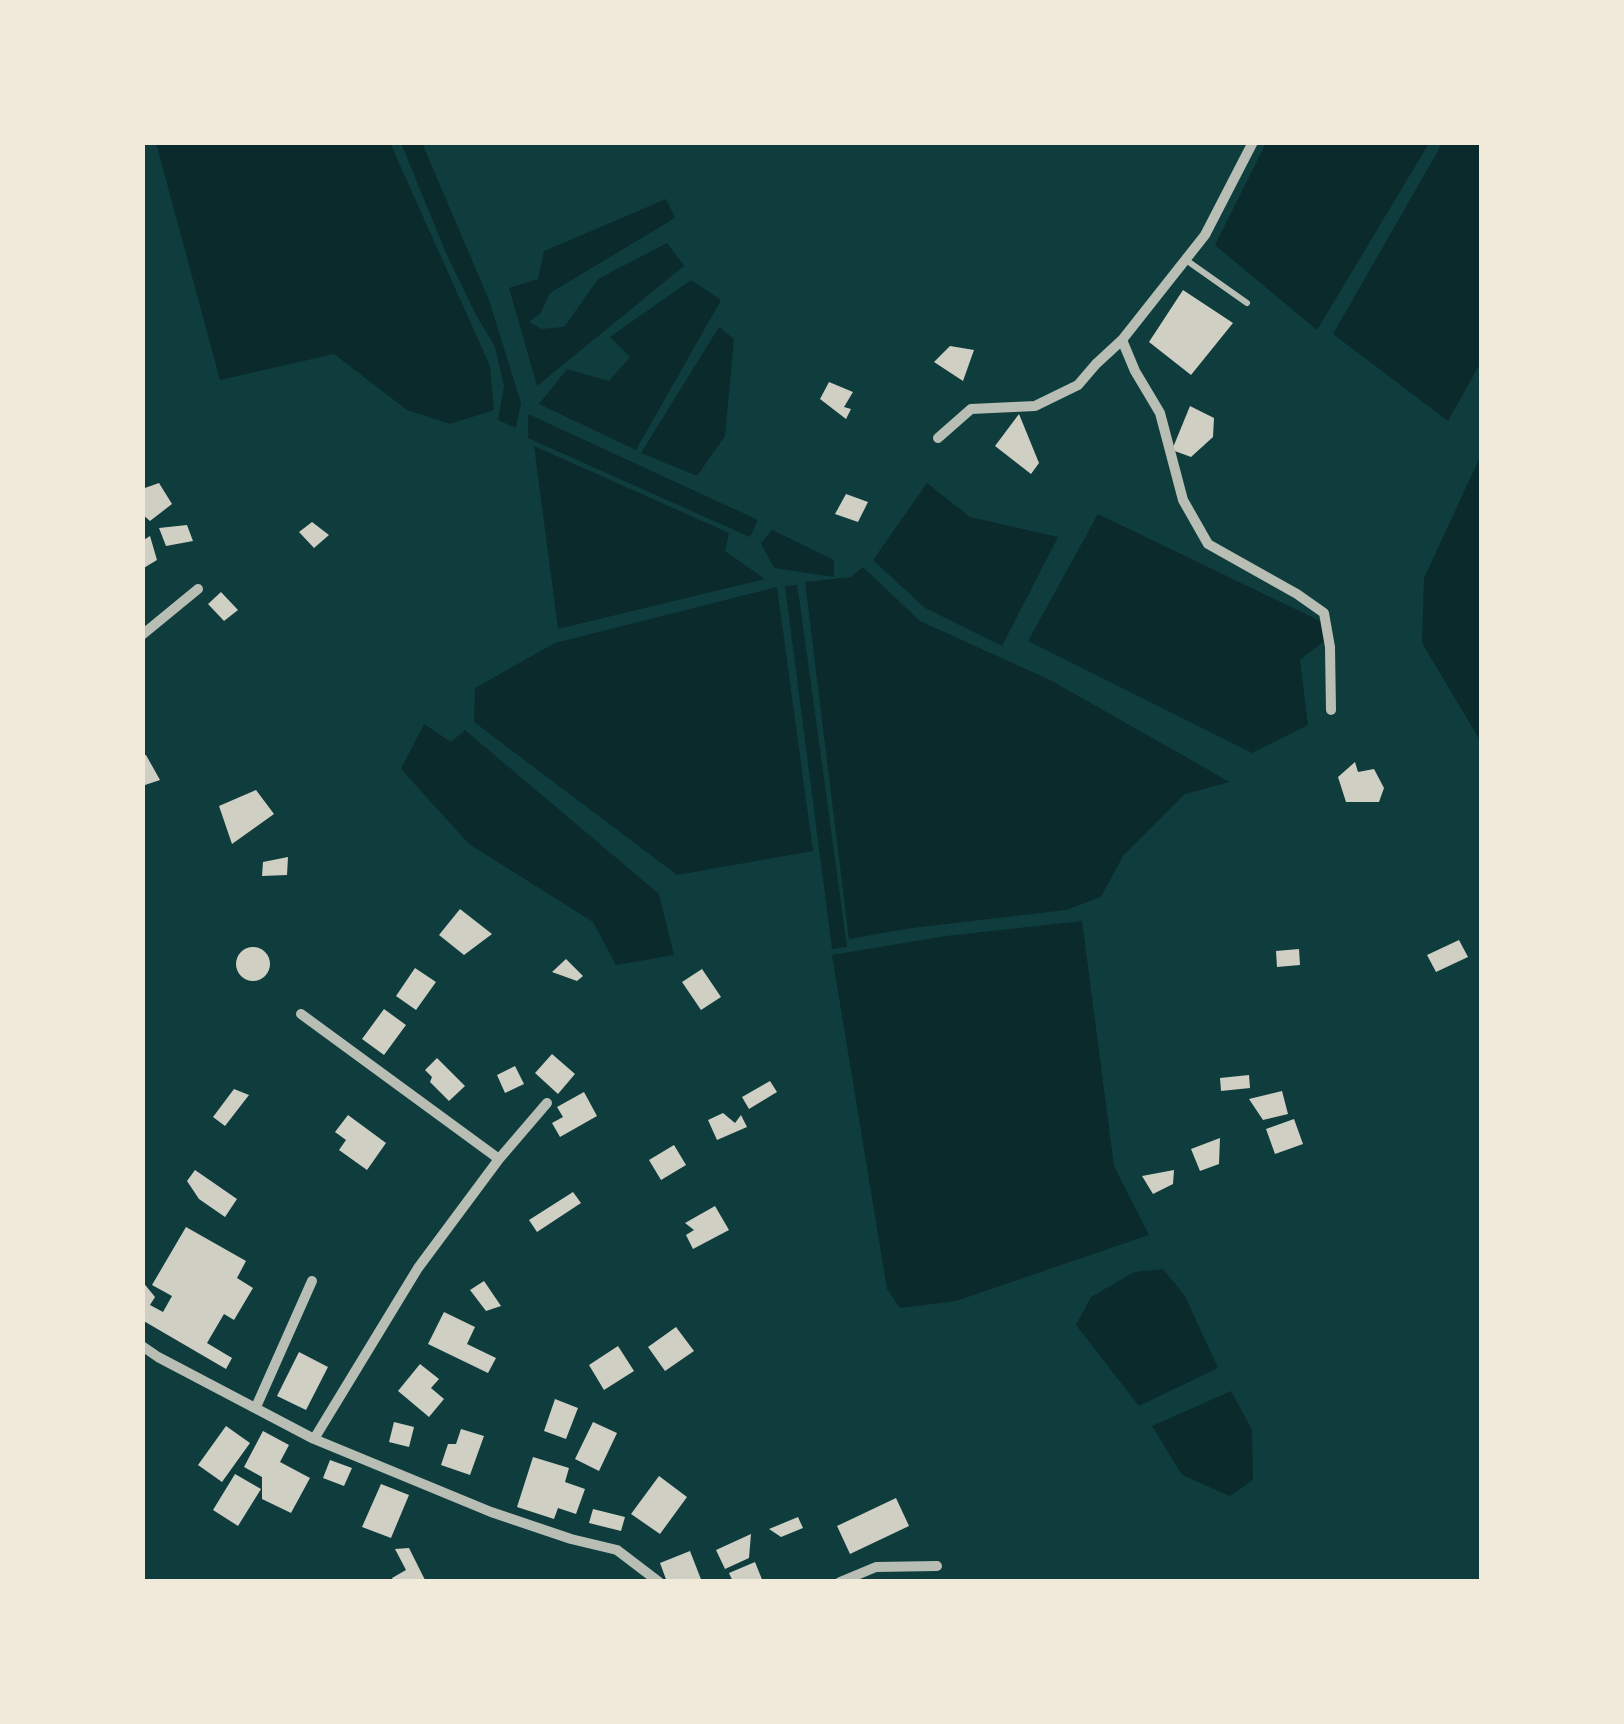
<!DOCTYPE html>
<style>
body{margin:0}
#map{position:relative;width:1624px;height:1724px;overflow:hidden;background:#0f3d3e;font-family:"Asap Condensed",sans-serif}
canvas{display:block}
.frame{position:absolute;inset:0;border:145px solid #f1e9da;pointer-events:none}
</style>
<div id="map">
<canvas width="1624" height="1724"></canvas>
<div class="frame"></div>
</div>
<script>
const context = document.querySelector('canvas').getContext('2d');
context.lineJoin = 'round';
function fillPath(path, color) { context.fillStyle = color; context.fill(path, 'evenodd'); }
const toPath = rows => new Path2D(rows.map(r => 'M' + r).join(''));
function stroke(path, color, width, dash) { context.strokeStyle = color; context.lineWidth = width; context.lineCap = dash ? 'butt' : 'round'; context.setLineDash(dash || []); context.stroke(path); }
const water = toPath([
 [1443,142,1482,143,1481,362,1448,421,1333,334],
 [156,143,390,143,490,366,494,410,450,424,407,410,334,354,220,380],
 [401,143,422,143,489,300,521,403,516,428,498,420,504,386,495,347,475,313,446,253],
 [1266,143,1429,143,1317,330,1215,245],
 [666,199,675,218,550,293,540,314,529,322,542,329,564,327,598,279,667,243,684,266,537,386,509,288,538,279,544,251],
 [691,280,721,300,636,450,539,404,567,369,609,381,630,357,610,337],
 [719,327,734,339,725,436,697,476,641,453],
 [528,414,758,520,750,537,528,438],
 [534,446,729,533,725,551,765,579,558,629],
 [1481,455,1481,742,1422,643,1424,578],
 [927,483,970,517,1058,537,1002,646,925,608,873,560],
 [1098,514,1322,622,1324,641,1300,660,1308,725,1252,753,1028,641],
 [772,530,834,560,834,577,774,568,761,543],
 [863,567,920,621,1050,680,1230,782,1185,794,1123,856,1101,897,1066,910,912,928,849,939,805,582,851,577],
 [797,585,801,611,847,947,832,949,785,586],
 [777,587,813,851,677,875,474,722,475,688,555,643],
 [424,724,451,742,465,730,659,894,674,955,616,965,593,922,469,844,401,769],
 [1082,921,1114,1166,1149,1235,956,1301,900,1308,887,1289,832,955,946,936],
 [1163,1269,1185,1296,1218,1368,1139,1406,1076,1325,1091,1297,1134,1272],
 [1231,1391,1252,1430,1253,1480,1230,1496,1182,1475,1152,1426]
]);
const building = toPath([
 [1183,290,1233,323,1191,375,1149,342],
 [950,346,974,350,963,381,934,362],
 [829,382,853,392,844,407,851,409,846,419,820,399],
 [1190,406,1214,418,1213,437,1191,457,1172,450],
 [1019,414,1039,463,1031,474,995,446],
 [159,483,172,504,150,521,142,514,142,489],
 [846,494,868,502,858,522,835,514],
 [312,522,329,535,314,548,299,532],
 [187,525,193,541,166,546,159,528],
 [150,536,157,560,142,569,142,541],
 [221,592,238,610,224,621,208,604],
 [142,755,146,755,160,780,142,786],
 [1355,762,1358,772,1374,769,1384,788,1379,802,1346,802,1338,777],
 [256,790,274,814,232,844,219,806],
 [288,857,287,875,262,876,263,862],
 [460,909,492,934,464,955,439,935],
 [1459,940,1468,957,1436,972,1427,955],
 '236 964a17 17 0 1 1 34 0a17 17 0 1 1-34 0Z',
 [1299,949,1300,965,1277,967,1276,951],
 [566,959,583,976,577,981,552,972],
 [415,968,436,982,416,1010,396,996],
 [702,969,721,997,701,1010,682,982],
 [384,1009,406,1025,384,1055,362,1039],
 [552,1054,575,1074,558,1094,535,1073],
 [437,1058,465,1086,449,1101,430,1082,432,1077,425,1070],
 [515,1066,524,1084,505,1093,497,1075],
 [1249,1075,1250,1088,1221,1091,1220,1078],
 [770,1081,777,1092,749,1109,742,1097],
 [234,1089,249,1095,225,1126,213,1117],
 [1282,1091,1288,1114,1263,1120,1249,1099],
 [584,1092,597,1116,560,1137,552,1123,563,1117,557,1107],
 [723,1113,735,1123,741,1115,747,1127,717,1140,708,1120],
 [348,1115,386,1143,367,1170,339,1150,346,1140,335,1132],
 [1294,1119,1303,1144,1275,1154,1266,1129],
 [1220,1138,1219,1164,1200,1171,1191,1149],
 [674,1145,686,1165,661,1180,649,1160],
 [195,1170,237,1199,225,1217,199,1199,187,1181],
 [1174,1170,1173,1184,1153,1194,1142,1176],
 [573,1192,581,1203,537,1232,529,1220],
 [715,1206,729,1230,693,1249,686,1235,694,1230,685,1223],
 [186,1227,246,1261,237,1278,253,1288,234,1320,224,1314,207,1343,232,1358,226,1369,142,1320,142,1281,155,1297,150,1305,163,1312,172,1296,152,1285],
 [484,1281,501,1306,486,1311,470,1290],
 [444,1312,475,1327,467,1344,496,1358,488,1373,428,1344],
 [676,1327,694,1351,665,1371,648,1347],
 [618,1346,634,1371,604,1390,589,1365],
 [299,1352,328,1367,306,1410,277,1396],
 [420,1364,439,1379,431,1388,444,1399,429,1417,398,1391],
 [555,1399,578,1408,566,1439,544,1431],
 [394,1422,414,1427,409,1447,389,1442],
 [593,1422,617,1433,599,1471,575,1459],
 [226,1426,250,1443,222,1482,198,1465],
 [461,1429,484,1436,470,1475,441,1465,448,1444,456,1444],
 [263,1431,289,1445,280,1462,310,1478,291,1513,262,1499,262,1477,244,1467],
 [533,1457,569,1468,565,1482,585,1489,576,1514,558,1508,554,1519,517,1507],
 [330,1460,352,1468,344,1486,323,1478],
 [235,1474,261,1489,238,1526,213,1510],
 [659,1476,687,1497,660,1534,631,1514],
 [381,1484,409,1495,391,1538,362,1527],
 [896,1498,909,1526,850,1554,837,1526],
 [593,1509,625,1517,621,1531,589,1523],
 [798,1517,803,1528,781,1537,769,1529],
 [751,1534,749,1558,725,1569,716,1550],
 [409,1548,426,1582,394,1582,392,1578,406,1570,395,1549],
 [690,1551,702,1582,667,1582,660,1563],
 [755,1562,763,1582,733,1582,729,1573]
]);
const service = toPath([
 [1186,260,1247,303]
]);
const minor = toPath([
 [1122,340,1135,371,1160,413,1183,500,1208,544,1297,594,1324,613,1330,647,1331,710],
 [938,438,971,409,1035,406,1078,385,1096,364,1122,340,1205,235,1253,142],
 [142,635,198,589],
 [301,1014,499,1159],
 [142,1346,158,1357,314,1439,491,1512,571,1539,617,1550,659,1582],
 [256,1407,312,1281],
 [314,1439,418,1268,499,1159,547,1103],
 [840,1582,876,1567,937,1566]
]);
fillPath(water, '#0a2a2b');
fillPath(building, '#cfcfc3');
stroke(service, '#b8beb3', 6);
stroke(minor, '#b8beb3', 10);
</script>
